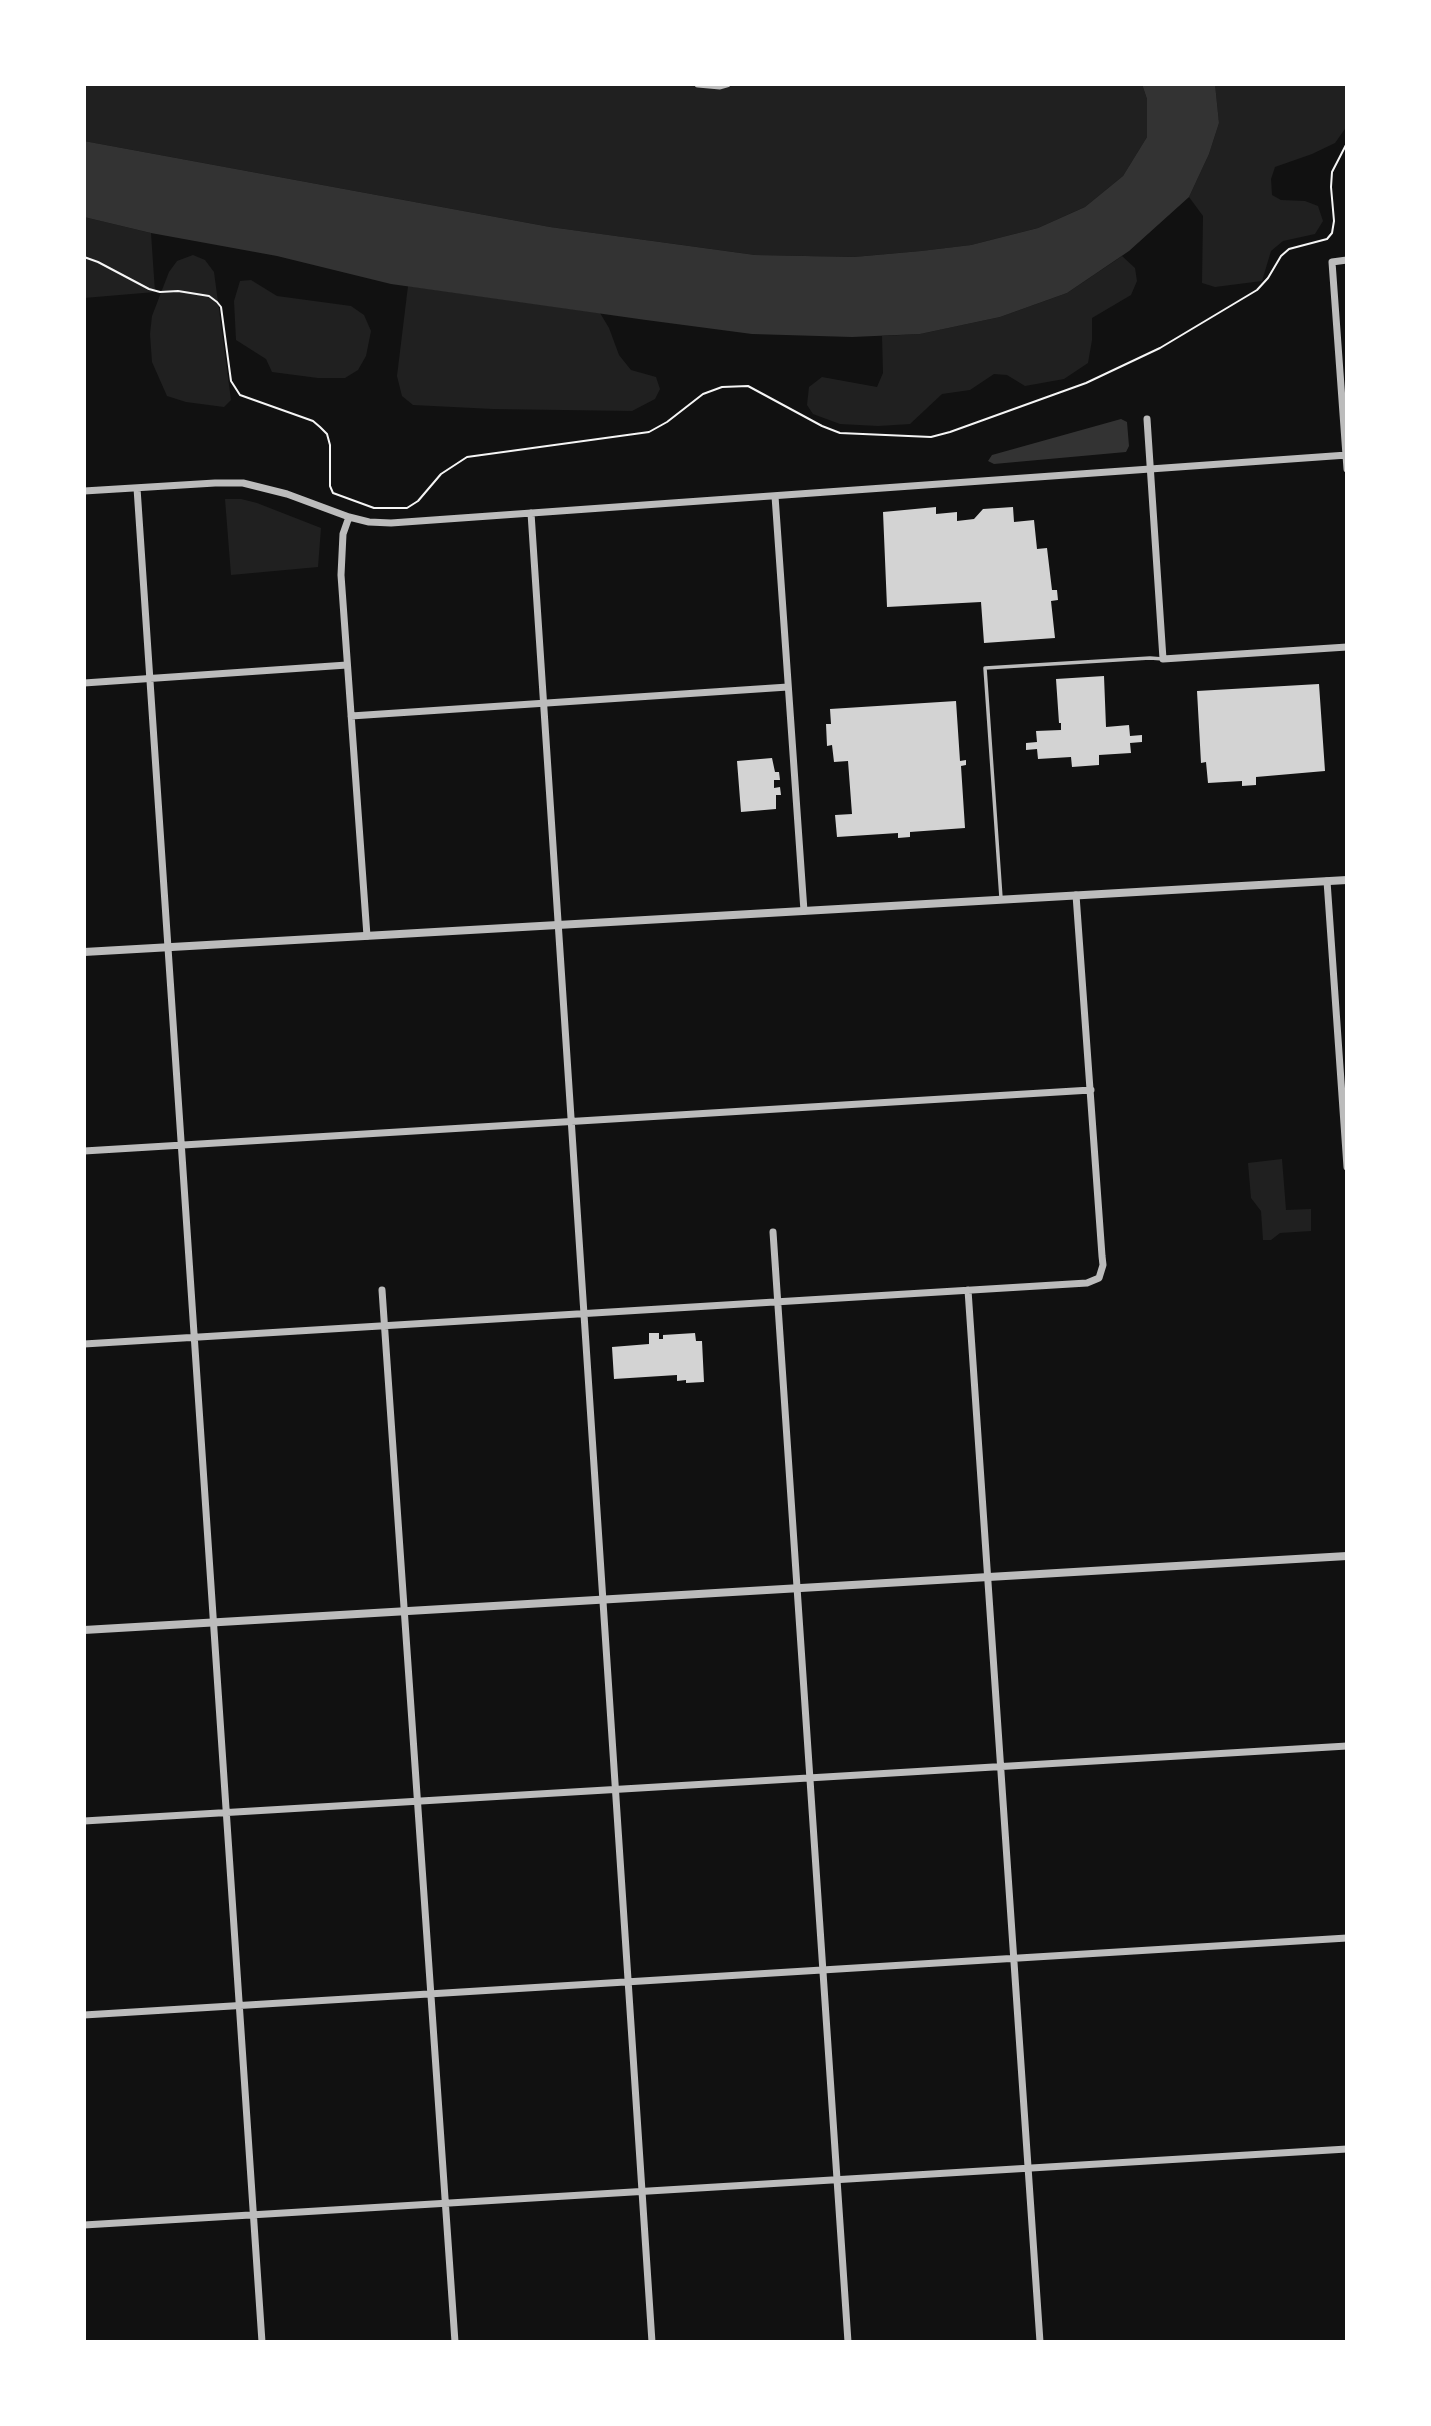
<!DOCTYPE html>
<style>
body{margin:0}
#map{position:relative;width:1431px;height:2426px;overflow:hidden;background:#111;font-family:Georgia,serif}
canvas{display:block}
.frame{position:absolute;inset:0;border:86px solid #fff;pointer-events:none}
</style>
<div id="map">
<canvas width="1431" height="2426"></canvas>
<div class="frame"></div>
</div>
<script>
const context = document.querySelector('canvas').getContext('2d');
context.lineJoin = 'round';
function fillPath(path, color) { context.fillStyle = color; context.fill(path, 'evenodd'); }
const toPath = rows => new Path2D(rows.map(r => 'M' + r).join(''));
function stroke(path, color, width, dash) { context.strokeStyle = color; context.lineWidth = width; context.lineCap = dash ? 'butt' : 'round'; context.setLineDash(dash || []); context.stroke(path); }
const green = toPath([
 [84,84,1142,84,1147,99,1147,137,1123,176,1085,207,1038,228,971,245,921,251,854,257,755,255,550,227,84,141],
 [1215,84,1347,84,1347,126,1335,143,1312,154,1275,167,1271,179,1272,195,1281,200,1305,201,1318,206,1323,221,1315,234,1283,241,1271,251,1262,281,1215,287,1202,283,1203,216,1189,197,1209,154,1219,123],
 [84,217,151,233,155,292,84,298],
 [193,255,205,260,214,272,231,400,224,407,186,402,167,396,152,362,150,334,152,316,169,272,177,261],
 [1122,256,1135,268,1137,281,1131,295,1092,318,1092,340,1088,363,1064,379,1025,386,1007,375,994,374,970,390,942,394,910,424,878,426,840,424,813,414,807,405,809,387,822,377,877,387,883,373,882,336,920,334,1000,317,1067,293],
 [251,280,277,296,351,306,364,315,371,331,366,356,358,370,345,378,318,378,272,372,266,359,236,340,234,301,240,281],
 [408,286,600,313,609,328,619,355,631,370,656,377,660,389,655,399,632,411,493,409,413,405,402,396,397,376],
 [225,499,241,499,257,503,321,528,318,567,231,575],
 [1282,1159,1286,1210,1311,1209,1311,1231,1280,1233,1271,1240,1263,1240,1261,1211,1251,1198,1248,1163]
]);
const water = toPath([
 [1142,84,1215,84,1219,123,1209,154,1189,197,1129,251,1067,293,1000,317,920,334,852,337,752,334,646,320,391,284,277,256,151,233,84,217,84,141,550,227,755,255,854,257,921,251,971,245,1038,228,1085,207,1123,176,1147,137,1147,99],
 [1121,419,1127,422,1129,446,1126,452,994,464,988,461,992,455]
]);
const building = toPath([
 [936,507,936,514,957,512,957,521,974,519,983,509,1013,507,1014,522,1034,520,1037,549,1047,548,1052,590,1057,590,1058,600,1051,601,1055,638,984,643,981,602,887,607,883,512],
 [1104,676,1106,727,1129,725,1130,736,1142,735,1142,742,1130,743,1131,753,1099,755,1099,765,1072,767,1071,757,1038,759,1037,749,1026,750,1026,743,1037,742,1036,731,1061,730,1061,723,1059,723,1056,679],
 [1319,684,1325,771,1256,777,1256,785,1242,786,1242,781,1208,783,1206,762,1201,763,1197,691],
 [956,701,960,761,966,760,966,765,961,766,965,828,910,832,910,837,898,838,898,833,837,837,835,815,852,814,848,761,834,762,832,745,827,746,826,724,831,724,830,709],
 [772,758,775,772,779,772,780,780,774,780,774,788,780,787,781,795,776,795,776,809,741,812,737,761],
 [649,1333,659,1333,659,1339,663,1339,663,1335,695,1333,696,1341,702,1341,704,1382,686,1383,686,1380,677,1381,677,1375,614,1379,612,1347,649,1344]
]);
const path = toPath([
 [84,257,98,262,149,289,160,292,178,291,209,296,217,302,221,307,231,381,240,395,313,421,320,427,327,434,330,445,330,486,333,493,374,508,407,508,418,501,441,474,467,457,649,432,667,422,703,394,722,387,748,386,822,426,840,433,931,437,950,432,1086,383,1160,348,1257,290,1268,278,1281,256,1289,249,1327,239,1332,233,1334,221,1331,187,1332,172,1347,143]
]);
const service = toPath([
 [1001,898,985,668,1150,658,1163,659]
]);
const minor = toPath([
 [698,84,720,86,727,84],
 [1347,260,1332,262,1347,469],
 [1147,419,1163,659,1347,647],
 [137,488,262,2342],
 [84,491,215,483,243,483,287,494,349,517,369,522,391,523,1347,455],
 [775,496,804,911],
 [531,513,652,2342],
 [349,517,343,534,341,575,367,936],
 [84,683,347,665],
 [351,716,788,687],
 [1327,881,1347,1167],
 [84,1151,1091,1090],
 [773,1232,848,2342],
 [382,1290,455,2342],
 [968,1290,1040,2342],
 [84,1344,1087,1283,1099,1278,1103,1265,1102,1256,1076,895],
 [84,1821,1347,1746],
 [84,2015,1347,1938],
 [84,2225,1347,2149]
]);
const tertiary = toPath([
 [84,952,1347,880],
 [84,1630,1347,1556]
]);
fillPath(green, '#202020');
fillPath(water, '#333');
fillPath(building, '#d3d3d3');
stroke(path, '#f5f5f5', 2);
stroke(service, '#bcbcbc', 3.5);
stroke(minor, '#bcbcbc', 7);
stroke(tertiary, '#bcbcbc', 8);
</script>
